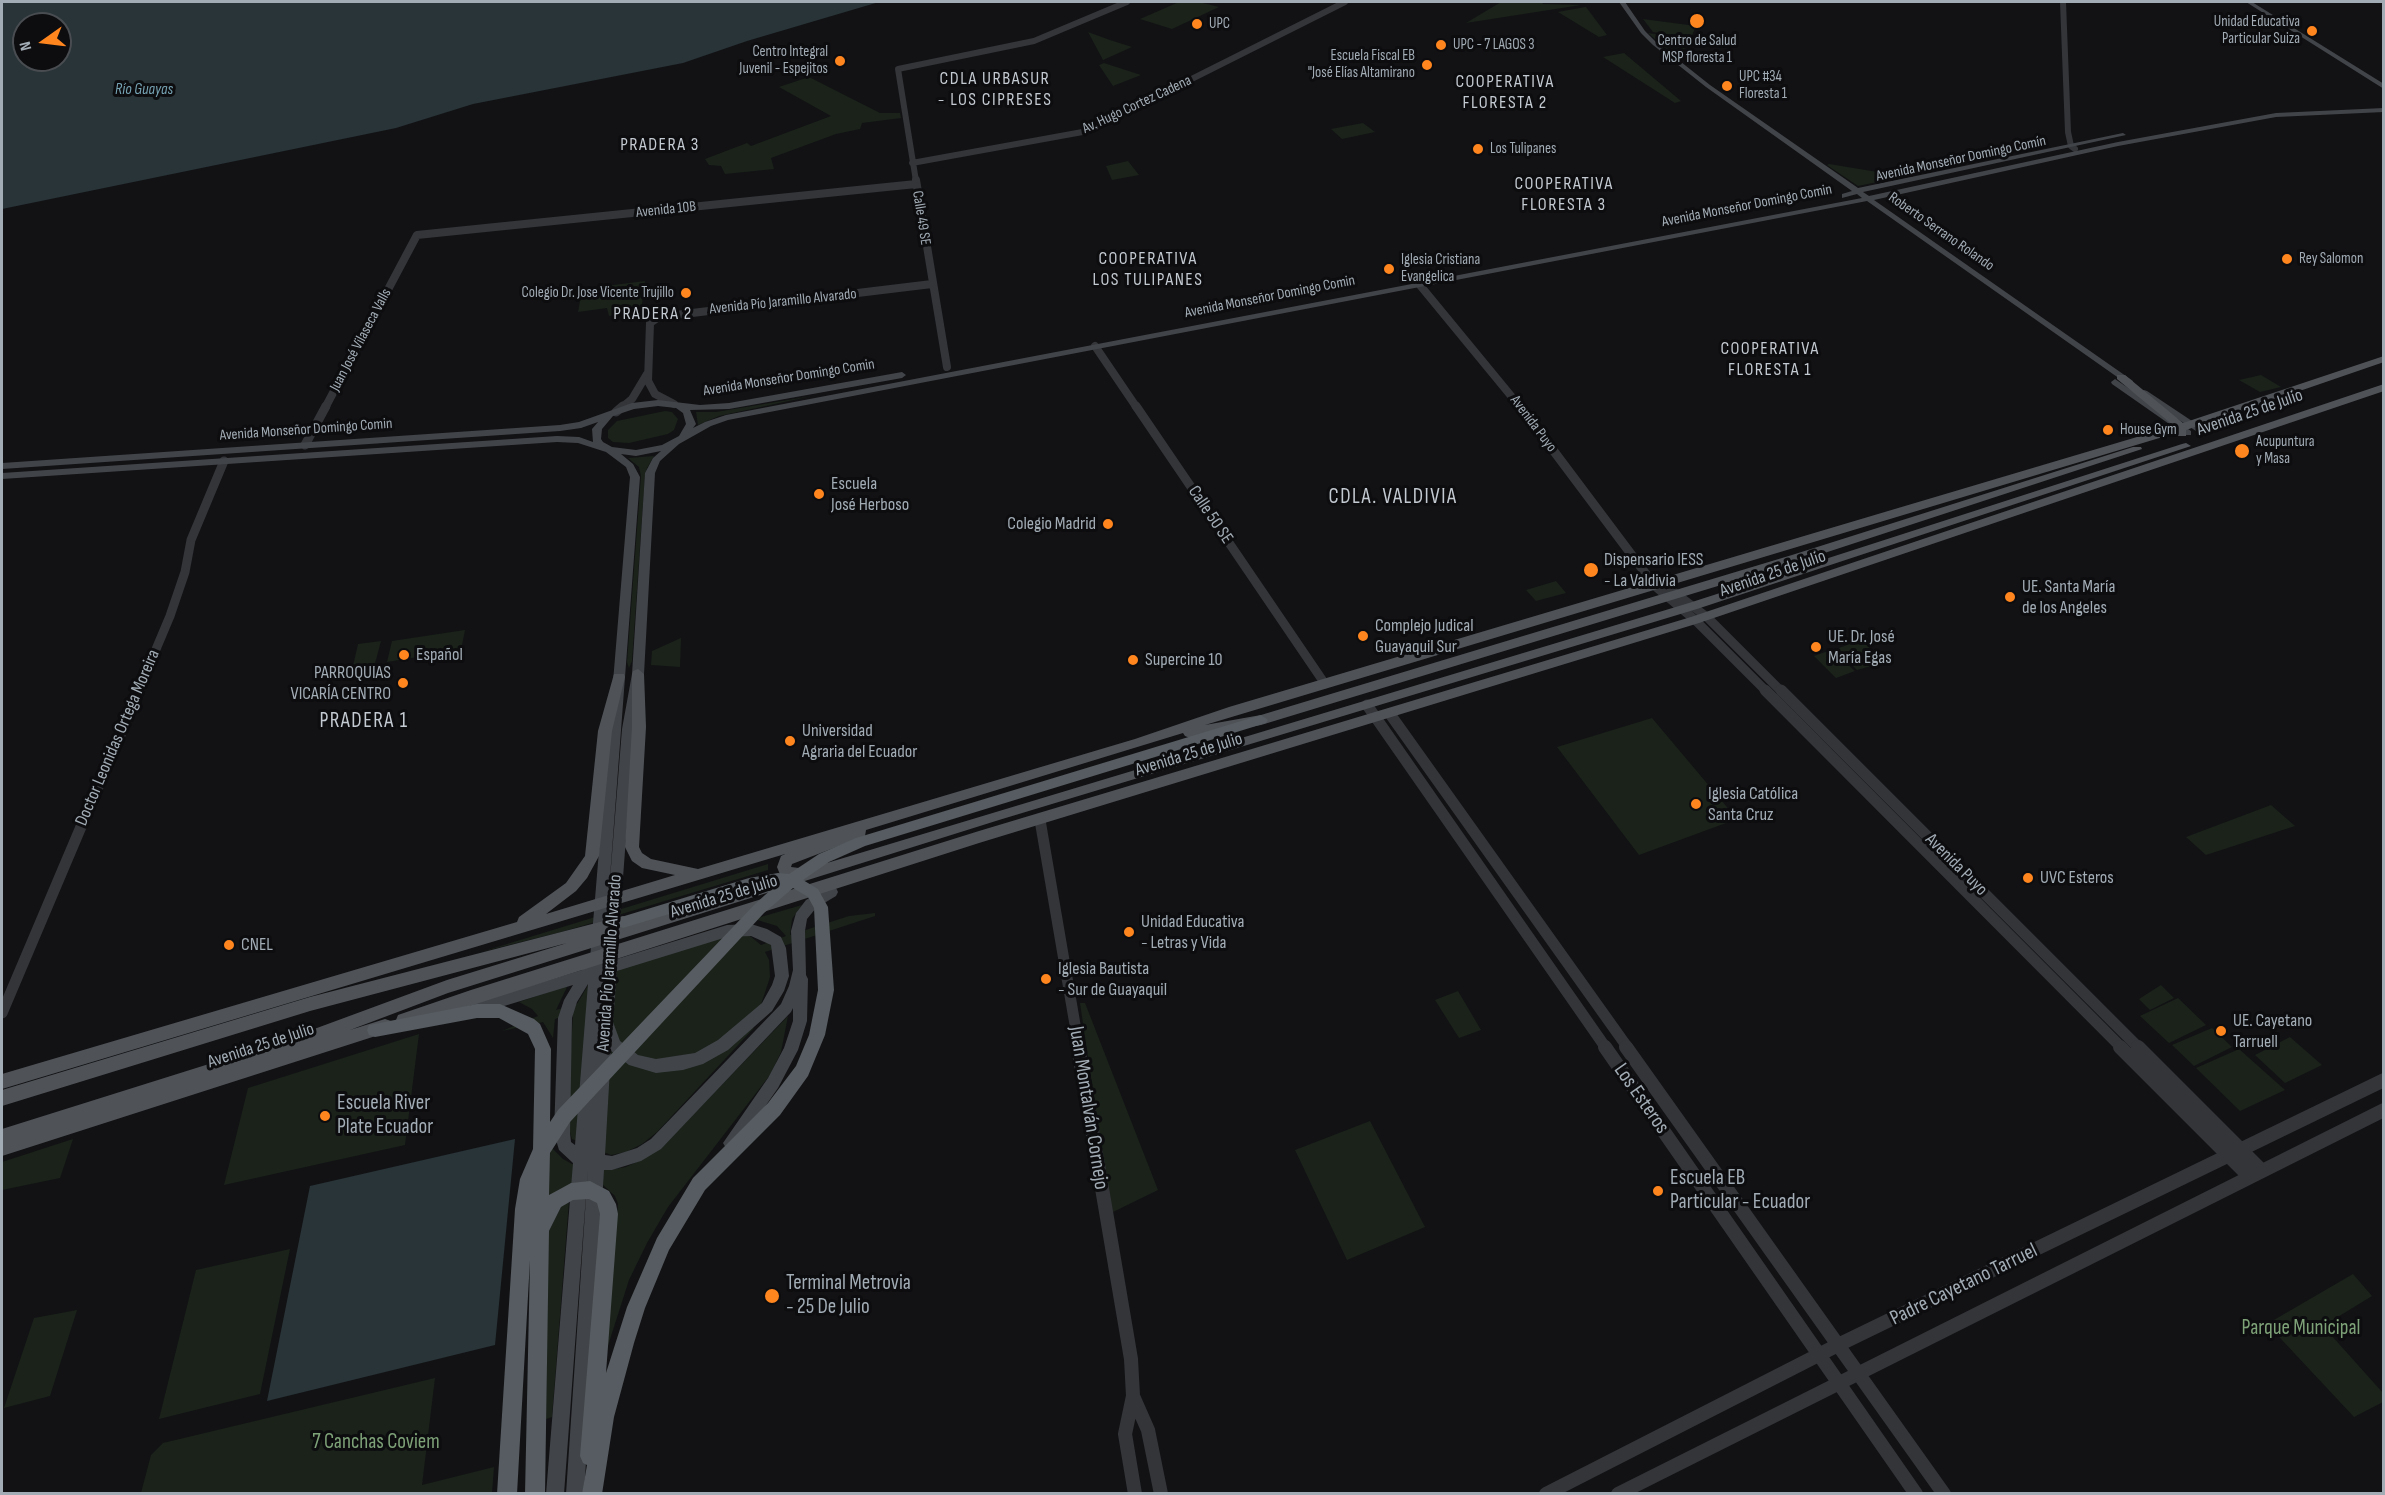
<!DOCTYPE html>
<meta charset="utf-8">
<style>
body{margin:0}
#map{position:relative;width:2385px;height:1495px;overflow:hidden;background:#121214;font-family:"Sofia Sans Condensed",sans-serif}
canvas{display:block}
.frame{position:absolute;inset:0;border:3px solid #a2acb5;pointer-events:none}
.north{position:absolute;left:12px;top:12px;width:60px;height:60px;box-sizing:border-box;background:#0d0d0f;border:2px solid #494d51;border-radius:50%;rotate:256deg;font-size:16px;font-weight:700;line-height:24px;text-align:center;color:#a2acb5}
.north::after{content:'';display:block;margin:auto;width:21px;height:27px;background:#ff861f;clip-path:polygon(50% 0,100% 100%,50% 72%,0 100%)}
</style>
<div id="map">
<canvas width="2385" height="1495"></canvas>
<div class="frame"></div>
<div class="north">N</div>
</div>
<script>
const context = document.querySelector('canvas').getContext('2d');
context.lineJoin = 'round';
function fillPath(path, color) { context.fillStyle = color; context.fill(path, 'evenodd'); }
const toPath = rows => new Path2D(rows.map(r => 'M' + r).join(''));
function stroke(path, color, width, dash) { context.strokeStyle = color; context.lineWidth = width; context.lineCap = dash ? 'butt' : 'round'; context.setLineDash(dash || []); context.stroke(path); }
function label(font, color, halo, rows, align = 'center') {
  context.font = font + ' "Sofia Sans Condensed",sans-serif'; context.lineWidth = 6; context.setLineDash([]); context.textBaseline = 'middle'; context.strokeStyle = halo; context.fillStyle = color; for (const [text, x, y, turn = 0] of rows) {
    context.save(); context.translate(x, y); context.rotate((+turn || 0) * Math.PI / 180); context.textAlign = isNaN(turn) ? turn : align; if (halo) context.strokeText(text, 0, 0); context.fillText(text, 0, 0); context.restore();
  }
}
const green = toPath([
 [1179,2,1199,2,1219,7,1172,29,1140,19],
 [1501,2,1542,2,1543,4,1581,5,1466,23],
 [1585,7,1586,7,1607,35,1599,37,1558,12],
 [1643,19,1696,26,1691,38,1653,32],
 [1088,32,1110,40,1132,47,1103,60],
 [1648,33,1689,39,1679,60],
 [1624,53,1681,101,1675,103,1603,57],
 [1104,63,1141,75,1113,86,1099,65],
 [809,77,880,113,900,113,901,118,862,123,860,129,836,134,771,158,774,169,725,174,721,166,709,165,705,159,747,143,751,146,831,116,779,87],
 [1363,123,1375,132,1342,139,1331,129],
 [1128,161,1139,175,1112,180,1106,166],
 [1829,164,1902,176,1902,177,1858,186,1827,165],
 [645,281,641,312,609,316,607,308,578,312,582,289],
 [2261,375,2281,387,2260,392,2239,380],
 [812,396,719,416,698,425,696,412,716,412],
 [665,411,672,412,678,419,674,430,668,434,629,443,613,442,608,438,608,430,617,421],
 [654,456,647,468,645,475,632,661,629,668,627,662,641,476,639,467,628,458],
 [1556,581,1566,593,1536,601,1526,590],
 [465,630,461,650,387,662,392,641],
 [681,638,680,667,651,665,652,651],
 [1861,640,1885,662,1857,670,1836,649],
 [381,641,373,671,351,675,358,644],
 [1831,650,1855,671,1836,678,1814,656],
 [1652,718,1737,819,1639,855,1557,747],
 [2271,805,2295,826,2206,855,2186,837],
 [768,864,768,870,565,931,481,952],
 [802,905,792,919,790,935,849,916,875,913,875,916,765,952,769,960,770,977,753,1029,657,1132,642,1144,626,1152,611,1155,572,1139,567,1123,573,1013,555,1019,553,1038,543,1022,502,1031,538,1016,532,1009,519,1002,568,985,556,1010,577,1004,591,980,616,970,728,936,750,936,761,945,786,936,777,926,754,919],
 [2161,985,2174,998,2150,1010,2139,999],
 [1458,991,1481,1030,1459,1038,1435,1000],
 [2178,998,2206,1025,2169,1043,2140,1016],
 [1080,1003,1085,1003,1158,1190,1111,1213],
 [788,1016,781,1052,770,1075,668,1207,647,1243,629,1280,605,1355,618,1204,615,1196,603,1185,571,1184,560,1189,544,1200,551,1147,563,1159,572,1164,609,1170,626,1167,643,1159,664,1145],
 [2212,1028,2232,1047,2194,1066,2172,1045],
 [419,1034,405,1145,224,1185,248,1088],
 [2290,1037,2322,1065,2285,1083,2255,1055],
 [2239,1049,2285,1090,2240,1111,2196,1068],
 [1370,1121,1425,1227,1347,1260,1295,1150],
 [73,1139,60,1178,2,1190,2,1162],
 [569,1201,552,1417,546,1419,548,1233,561,1207],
 [290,1249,260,1394,159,1419,196,1270],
 [2353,1274,2372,1296,2323,1326,2383,1393,2383,1402,2354,1417,2267,1324],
 [77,1310,50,1396,4,1408,34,1318],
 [435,1378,422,1485,494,1467,492,1493,141,1493,151,1455,163,1443]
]);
const water = toPath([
 [2,2,879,2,747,41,683,63,473,104,396,128,2,209],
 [24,24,60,24,60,60,24,60],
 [515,1139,495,1345,267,1401,310,1186]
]);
const tertiaryFar4 = toPath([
 [2063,2,2068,132,2071,146,2075,149],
 [912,163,1088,131,1345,2],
 [916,181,898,69,1034,41,1127,2]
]);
const tertiaryFar3 = toPath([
 [916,180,947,367],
 [1419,284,1521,408],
 [1095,346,1137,408],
 [674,404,655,394,648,381,650,323,659,317,932,284],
 [325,408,417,235,916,184],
 [621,408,632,399,647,374]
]);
const tertiaryFar2 = toPath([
 [1136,406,1325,684],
 [1520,406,1655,586,1695,620,1767,692],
 [616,412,623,406],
 [305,445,326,406],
 [1671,590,1707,617,1782,692],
 [138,692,170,616,185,572,191,540,224,461]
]);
const tertiaryFar1 = toPath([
 [1765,690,2122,1048],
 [1781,690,2139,1048],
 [1367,705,1606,1048],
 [1390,714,1628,1048],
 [1040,820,1079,1048],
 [2,1013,139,690]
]);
const tertiary = toPath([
 [1078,1047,1131,1359,1133,1396,1125,1434,1135,1494],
 [1605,1047,1916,1494],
 [1626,1047,1944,1494],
 [2120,1047,2250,1177],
 [2138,1047,2262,1171],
 [1133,1396,1148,1430,1161,1494],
 [1546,1494,1838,1345,2384,1080],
 [1618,1494,2384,1110]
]);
const secondary = toPath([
 [1619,2,1625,2,1645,31,1657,43,1710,85,1858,188,2123,133,2126,135,1863,192,1869,196,2118,142,2276,113,2384,108,2384,112,2276,117,2118,146,1874,200,2133,381,2133,385,2130,386,1867,201,728,420,711,426,679,444,660,461,655,473,644,674,634,729,617,959,727,925,751,924,767,929,781,937,786,948,789,976,784,991,772,1011,728,1050,703,1064,683,1070,656,1073,629,1065,611,1051,605,1155,612,1156,637,1148,651,1139,781,1004,789,986,793,970,791,931,796,913,806,900,826,888,831,887,836,888,838,892,836,896,816,908,807,919,805,931,806,975,808,979,807,1021,798,1050,778,1088,736,1148,731,1150,726,1148,723,1143,768,1078,784,1048,793,1021,793,1008,791,1012,661,1149,641,1161,612,1170,604,1170,584,1494,566,1494,588,1168,564,1494,546,1494,573,1163,559,1150,554,1133,558,1018,564,1000,573,985,478,1014,473,1012,471,1008,473,1004,478,1002,582,970,590,959,630,477,626,467,606,452,578,443,557,442,2,479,2,473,557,436,579,437,593,442,592,429,598,422,581,428,560,431,2,469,2,463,560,425,579,422,632,403,658,400,700,405,729,403,902,372,906,375,902,378,729,409,690,410,696,424,693,428,705,422,726,415,1862,198,1857,194,1842,198,1842,194,1852,191,1706,87,1653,45,1641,33,1619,2],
 [658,406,676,408,683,413,686,424,679,436,662,445,636,450,612,447,603,442,601,439,602,429,613,416,634,409,658,406],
 [661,451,653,458,645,473,632,674,622,729,607,917,640,477,633,464,621,454,636,456,661,451],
 [751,936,771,945,775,976,772,985,762,1003,718,1040,695,1053,656,1059,638,1055,620,1041,613,1022,617,971,727,937,751,936],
 [588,984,575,1145,571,1142,570,1133,572,1018,577,1002,588,984],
 [2246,2,2252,2,2384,84,2384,89,2246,2],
 [2115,379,2191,431,2191,435,2185,435,2112,384,2111,382,2115,379],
 [2144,390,2147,391,2204,429,2202,431,2196,431,2141,395,2141,391,2144,390]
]);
const primary = toPath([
 [2384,356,2384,362,2186,430,2186,436,2178,436,2176,433,1205,725,1261,715,1792,555,2133,447,2141,447,2142,449,1800,561,1261,725,1190,738,1185,736,1183,733,866,830,865,836,792,864,791,867,807,869,1689,603,2182,444,2186,443,2191,446,1697,609,999,820,448,993,350,1030,385,1019,391,1021,393,1026,391,1031,385,1033,2,1156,2,1129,279,1042,447,980,567,943,310,1011,2,1106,2,1090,310,997,623,916,628,918,630,924,781,877,777,867,781,856,785,854,2,1089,2,1074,517,922,519,917,566,883,585,856,598,731,614,674,624,674,625,677,612,731,599,856,587,878,576,891,546,914,675,875,642,868,632,861,625,847,632,727,632,674,633,671,638,669,644,674,646,727,639,847,642,853,651,859,698,869,1135,739,1229,707,2174,426,2117,379,2117,375,2125,375,2183,423,2384,356],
 [2384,384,2384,391,1699,623,979,843,404,1027,398,1025,396,1020,398,1015,471,990,979,831,1691,617,2384,384]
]);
const trunk = toPath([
 [1261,715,1268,720,1266,723,865,846,829,862,803,880,818,889,828,907,834,990,825,1035,808,1076,780,1115,705,1190,669,1250,645,1308,634,1343,614,1417,602,1494,582,1494,587,1465,583,1463,580,1456,600,1214,597,1203,589,1199,573,1200,561,1207,549,1231,545,1494,525,1494,530,1260,517,1494,497,1494,515,1209,520,1179,533,1149,535,1049,528,1034,499,1018,477,1018,375,1037,369,1035,367,1030,369,1025,477,1004,500,1004,534,1019,540,1024,551,1049,550,1122,558,1110,754,905,776,885,749,890,623,928,618,926,615,922,618,918,749,878,778,873,789,874,819,854,856,838,1261,715],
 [793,888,808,897,814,908,818,990,809,1035,796,1066,768,1103,693,1178,657,1238,627,1307,606,1373,618,1214,616,1204,609,1191,590,1181,571,1183,549,1195,550,1153,570,1122,764,913,793,888]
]);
const markers = [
 [1697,21,8,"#ff861f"],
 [1197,24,6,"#ff861f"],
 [2312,31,6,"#ff861f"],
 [1441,45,6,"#ff861f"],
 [840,61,6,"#ff861f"],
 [1427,65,6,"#ff861f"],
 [1727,86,6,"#ff861f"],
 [1478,149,6,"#ff861f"],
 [2287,259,6,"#ff861f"],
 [1389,269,6,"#ff861f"],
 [686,293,6,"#ff861f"],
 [2108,430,6,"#ff861f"],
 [2242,451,8,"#ff861f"],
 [819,494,6,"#ff861f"],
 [1108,524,6,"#ff861f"],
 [1591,570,8,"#ff861f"],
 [2010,597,6,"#ff861f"],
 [1363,636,6,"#ff861f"],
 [1816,647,6,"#ff861f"],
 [404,655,6,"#ff861f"],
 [1133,660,6,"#ff861f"],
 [403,683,6,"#ff861f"],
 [790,741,6,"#ff861f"],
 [1696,804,6,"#ff861f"],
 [2028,878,6,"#ff861f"],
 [1129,932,6,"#ff861f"],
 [229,945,6,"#ff861f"],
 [1046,979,6,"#ff861f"],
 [2221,1031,6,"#ff861f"],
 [325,1116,6,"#ff861f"],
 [1658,1191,6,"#ff861f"],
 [772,1296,8,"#ff861f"]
];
const farPoinames = [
 ["Unidad Educativa",2300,22,"right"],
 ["Particular Suiza",2300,39,"right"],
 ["UPC",1209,24],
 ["Centro de Salud",1697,41,"center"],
 ["MSP floresta 1",1697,58,"center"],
 ["UPC - 7 LAGOS 3",1453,45],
 ["Centro Integral",828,52,"right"],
 ["Juvenil - Espejitos",828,69,"right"],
 ["Escuela Fiscal EB",1415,56,"right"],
 ["\"José Elías Altamirano",1415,73,"right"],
 ["UPC #34",1739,77],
 ["Floresta 1",1739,94],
 ["Los Tulipanes",1490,149],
 ["Rey Salomon",2299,259],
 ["Iglesia Cristiana",1401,260],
 ["Evangelica",1401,277],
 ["Colegio Dr. Jose Vicente Trujillo",674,293,"right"],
 ["House Gym",2120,430],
 ["Acupuntura",2256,442],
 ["y Masa",2256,459]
];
const farStreetnames = [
 ["Av. Hugo Cortez Cadena",1137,105,-25],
 ["Avenida Monseñor Domingo Comín",1961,159,-12],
 ["Avenida Monseñor Domingo Comin",1747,206,-11],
 ["Avenida 10B",666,210,-6],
 ["Calle 49 SE",921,218,81],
 ["Roberto Serrano Rolando",1941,232,35],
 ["Avenida Monseñor Domingo Comin",1270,297,-11],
 ["Avenida Pío Jaramillo Alvarado",783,302,-6],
 ["Juan José Vilaseca Valls",361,340,-62],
 ["Avenida Monseñor Domingo Comin",789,378,-9],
 ["Avenida Puyo",1533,424,53],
 ["Avenida Monseñor Domingo Comin",306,430,-4]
];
const farWaternames = [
 ["Río Guayas",144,90]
];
const farQuarternames = [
 ["CDLA URBASUR",995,79],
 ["- LOS CIPRESES",995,100],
 ["COOPERATIVA",1505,82],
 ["FLORESTA 2",1505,103],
 ["PRADERA 3",660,145],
 ["COOPERATIVA",1564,184],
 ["FLORESTA 3",1564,205],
 ["COOPERATIVA",1148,259],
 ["LOS TULIPANES",1148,280],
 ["PRADERA 2",653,314],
 ["COOPERATIVA",1770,349],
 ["FLORESTA 1",1770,370]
];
const streetNames = [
 ["Avenida 25 de Julio",2250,413,-19],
 ["Calle 50 SE",1210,515,56],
 ["Avenida 25 de Julio",1773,574,-19],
 ["Doctor Leonidas Ortega Moreira",118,738,-67],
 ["Avenida 25 de Julio",1189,755,-17],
 ["Avenida Puyo",1956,865,45],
 ["Avenida 25 de Julio",724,897,-17],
 ["Avenida Pío Jaramillo Alvarado",610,963,-86],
 ["Avenida 25 de Julio",261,1046,-18]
];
const poiNames = [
 ["Escuela",831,484],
 ["José Herboso",831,505],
 ["Colegio Madrid",1096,524,"right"],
 ["Dispensario IESS",1604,560],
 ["- La Valdivia",1604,581],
 ["UE. Santa María",2022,587],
 ["de los Angeles",2022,608],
 ["Complejo Judical",1375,626],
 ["Guayaquil Sur",1375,647],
 ["UE. Dr. José",1828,637],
 ["María Egas",1828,658],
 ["Español",416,655],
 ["Supercine 10",1145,660],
 ["PARROQUIAS",391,673,"right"],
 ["VICARÍA CENTRO",391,694,"right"],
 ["Universidad",802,731],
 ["Agraria del Ecuador",802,752],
 ["Iglesia Católica",1708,794],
 ["Santa Cruz",1708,815],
 ["UVC Esteros",2040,878],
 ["Unidad Educativa",1141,922],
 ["- Letras y Vida",1141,943],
 ["CNEL",241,945],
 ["Iglesia Bautista",1058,969],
 ["- Sur de Guayaquil",1058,990],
 ["UE. Cayetano",2233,1021],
 ["Tarruell",2233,1042]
];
const quarterNames = [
 ["CDLA. VALDIVIA",1393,498],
 ["PRADERA 1",364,722]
];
const nearStreetnames = [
 ["Los Esteros",1641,1099,55],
 ["Juan Montalván Cornejo",1088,1108,81],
 ["Padre Cayetano Tarruel",1964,1285,-26]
];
const nearPoinames = [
 ["Escuela River",337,1104],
 ["Plate Ecuador",337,1128],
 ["Escuela EB",1670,1179],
 ["Particular - Ecuador",1670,1203],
 ["Terminal Metrovia",786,1284],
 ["- 25 De Julio",786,1308]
];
const nearParknames = [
 ["Parque Municipal",2301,1329],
 ["7 Canchas Coviem",376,1443]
];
fillPath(green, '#1a221a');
fillPath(water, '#283438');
stroke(tertiaryFar4, '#333539', 6);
stroke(tertiaryFar3, '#333539', 8);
stroke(tertiaryFar2, '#333539', 9);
stroke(tertiaryFar1, '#333539', 11);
stroke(tertiary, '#333539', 14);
fillPath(secondary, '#414449');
fillPath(primary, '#4f5358');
fillPath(trunk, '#565c61');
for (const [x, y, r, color] of markers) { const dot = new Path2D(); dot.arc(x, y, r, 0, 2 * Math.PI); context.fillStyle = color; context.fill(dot); stroke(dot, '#0d0d0f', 2); }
label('15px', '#a2acb5', '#0d0d0f', farPoinames, 'left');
label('15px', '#a2acb5', '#0d0d0f', farStreetnames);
label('italic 16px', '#76a3b4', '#0d0d0f', farWaternames);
context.letterSpacing = '1.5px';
label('18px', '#c4cad1', '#0d0d0f', farQuarternames);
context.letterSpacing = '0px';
label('18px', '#a2acb5', '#0d0d0f', streetNames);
label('18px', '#a2acb5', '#0d0d0f', poiNames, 'left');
context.letterSpacing = '1.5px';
label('21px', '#c4cad1', '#0d0d0f', quarterNames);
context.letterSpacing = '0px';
label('21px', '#a2acb5', '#0d0d0f', nearStreetnames);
label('21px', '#a2acb5', '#0d0d0f', nearPoinames, 'left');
label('21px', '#7ea278', '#0d0d0f', nearParknames);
</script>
